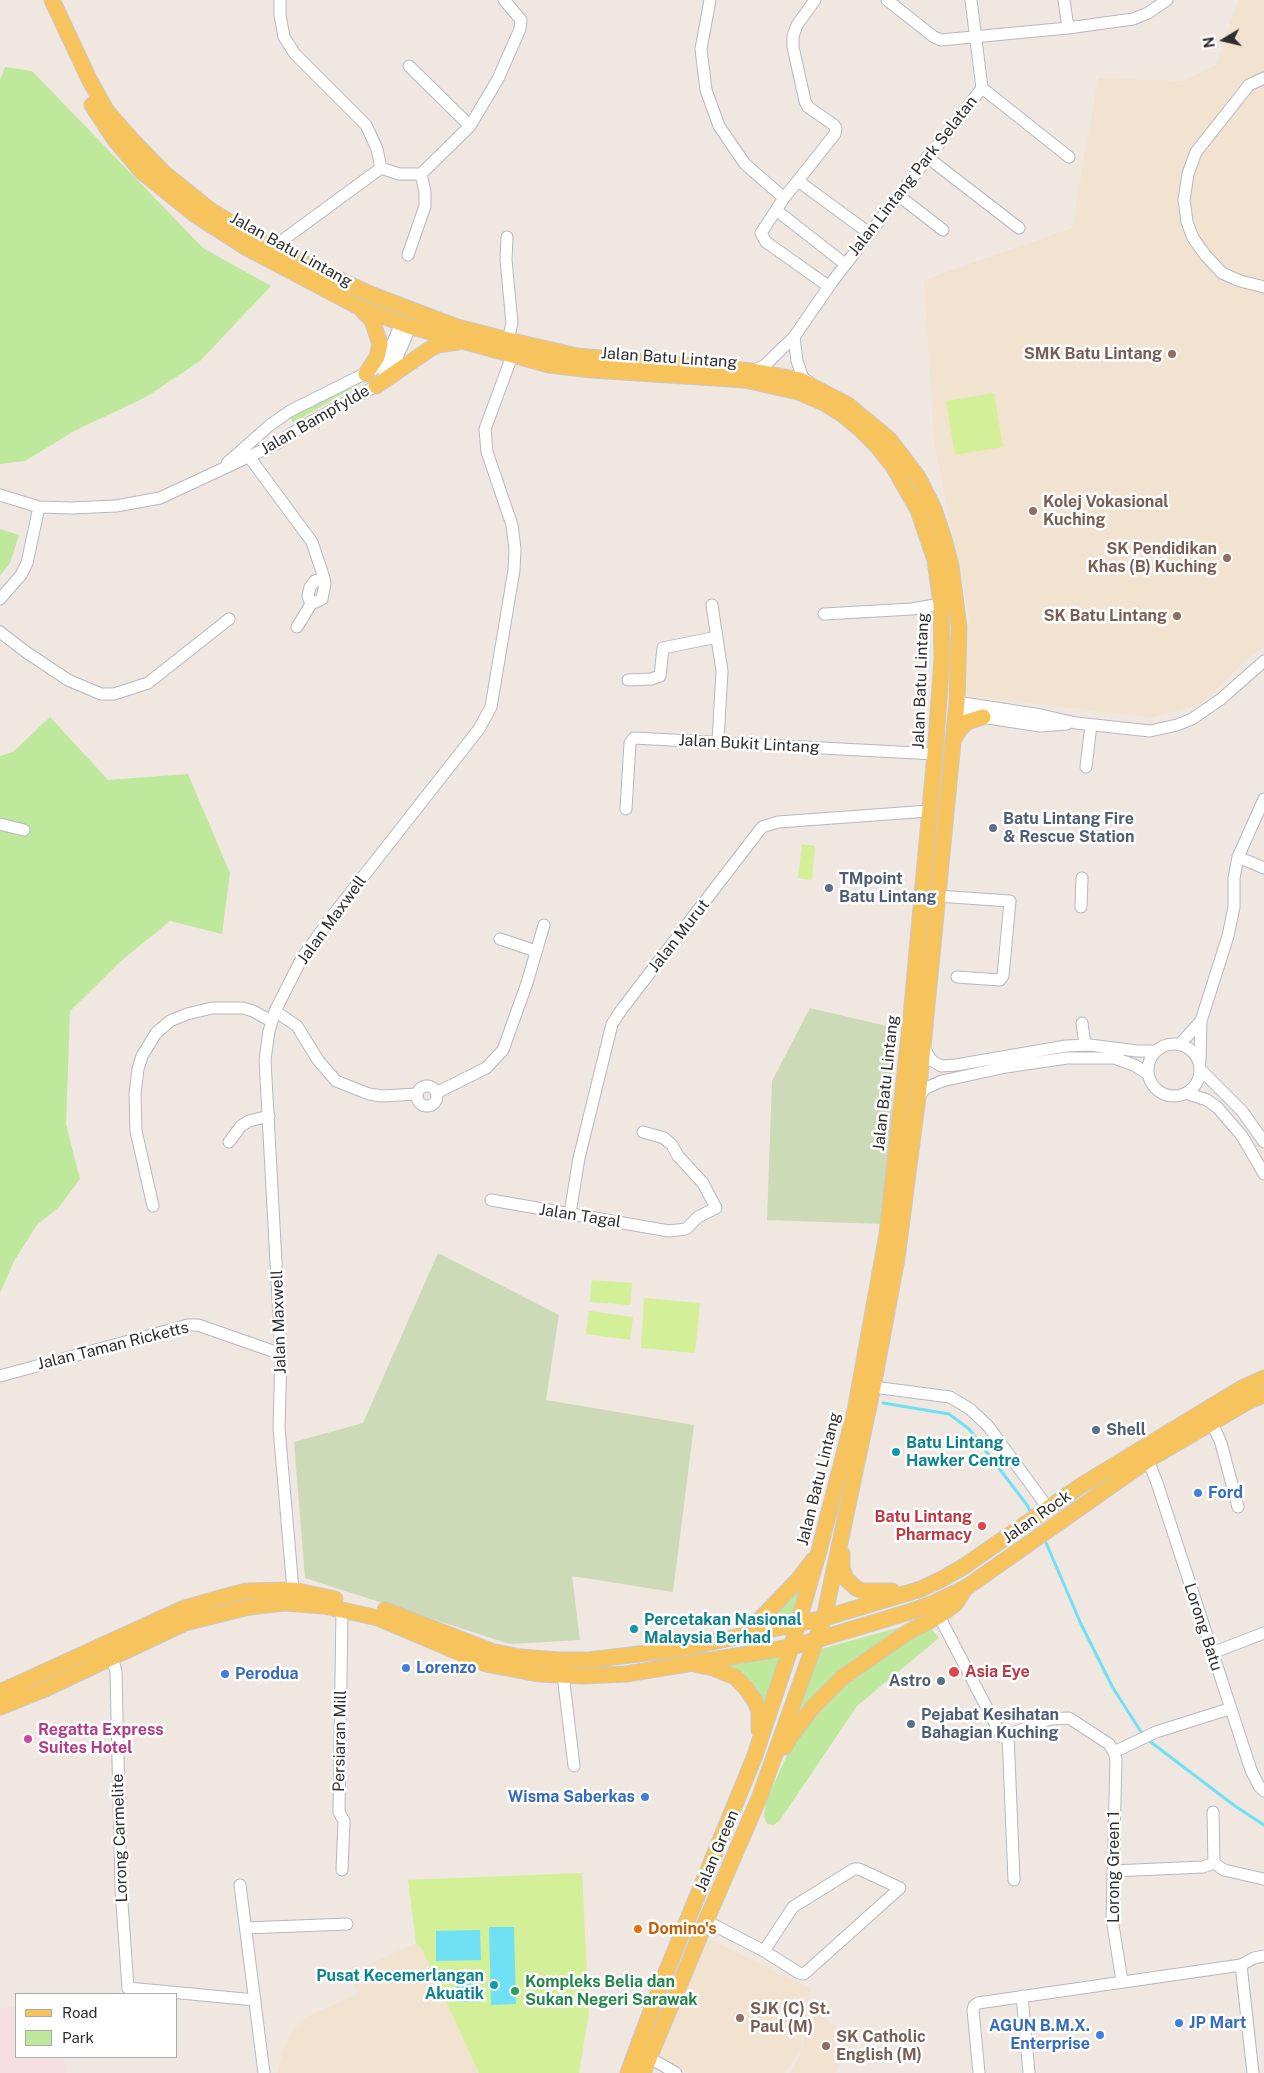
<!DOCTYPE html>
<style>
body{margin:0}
#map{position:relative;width:1264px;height:2073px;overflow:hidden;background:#f0e7e0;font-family:"Public Sans",sans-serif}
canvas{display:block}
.legend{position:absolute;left:15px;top:1993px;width:162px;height:65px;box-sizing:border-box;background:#fff;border:1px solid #ababab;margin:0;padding:6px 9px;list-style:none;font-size:15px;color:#2e2e2e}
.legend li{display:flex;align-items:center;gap:10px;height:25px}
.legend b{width:25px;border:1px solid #ababab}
.north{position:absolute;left:1199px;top:15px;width:50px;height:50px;-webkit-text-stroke:4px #fff;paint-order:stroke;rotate:261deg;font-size:14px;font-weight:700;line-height:20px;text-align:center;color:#2e2e2e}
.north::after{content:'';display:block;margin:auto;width:18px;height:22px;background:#2e2e2e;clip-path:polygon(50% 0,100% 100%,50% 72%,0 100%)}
</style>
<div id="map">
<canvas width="1264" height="2073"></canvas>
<ul class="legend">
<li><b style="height:6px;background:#f7c35d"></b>Road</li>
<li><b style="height:14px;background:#bee89b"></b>Park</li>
</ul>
<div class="north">N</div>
</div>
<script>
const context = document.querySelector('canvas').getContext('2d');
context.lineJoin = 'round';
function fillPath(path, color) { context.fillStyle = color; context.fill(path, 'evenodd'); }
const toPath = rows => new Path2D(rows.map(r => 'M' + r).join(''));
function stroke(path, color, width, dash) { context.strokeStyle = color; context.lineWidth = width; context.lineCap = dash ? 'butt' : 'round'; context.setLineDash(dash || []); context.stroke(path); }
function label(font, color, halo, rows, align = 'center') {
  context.font = font + ' "Public Sans",sans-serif'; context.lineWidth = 5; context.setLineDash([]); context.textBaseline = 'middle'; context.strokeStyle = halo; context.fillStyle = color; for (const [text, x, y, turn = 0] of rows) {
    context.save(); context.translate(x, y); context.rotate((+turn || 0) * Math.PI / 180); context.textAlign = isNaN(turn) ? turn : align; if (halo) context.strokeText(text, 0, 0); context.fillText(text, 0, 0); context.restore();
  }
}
const education = toPath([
 [1238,0,1264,0,1264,646,1242,664,1201,704,1151,718,963,695,969,617,934,441,924,280,1072,228,1098,78,1183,81,1216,65],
 [706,1938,810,1988,801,2049,785,2073,689,2073,660,2056],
 [416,1943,422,1949,479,2073,277,2073,283,2050,292,2031,306,2017,358,1994,349,1973],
 [812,2010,855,2038,835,2073,790,2073,800,2054]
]);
const medical = toPath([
 [16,2006,16,2057,64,2057,66,2073,0,2073,0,2008]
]);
const green = toPath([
 [5,67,32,71,203,248,271,286,200,361,146,397,74,431,25,461,0,464,0,80],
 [378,373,293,423,290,417],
 [0,529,19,535,10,563,0,576],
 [50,717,108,780,188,774,230,873,222,934,170,921,121,961,70,1011,66,1124,80,1179,59,1207,37,1225,14,1261,0,1293,0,756,13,752],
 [802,1585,796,1615,765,1625],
 [901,1627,843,1667,810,1699,796,1721,821,1649],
 [930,1627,939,1638,857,1706,780,1820,774,1825,767,1824,764,1816,766,1801,791,1747,804,1729,849,1681],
 [781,1656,763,1708,750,1680,723,1665]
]);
const cemetery = toPath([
 [810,1008,895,1028,890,1162,881,1224,767,1220,772,1081],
 [438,1253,559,1315,546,1400,694,1425,673,1592,572,1576,580,1640,510,1644,305,1578,294,1442,363,1423]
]);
const pitch = toPath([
 [994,393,1003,447,955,455,946,401],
 [802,844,815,846,812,880,798,878],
 [592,1280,632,1283,630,1305,590,1302],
 [644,1298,700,1303,695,1353,641,1348],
 [589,1311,633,1317,630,1340,586,1334],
 [582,1873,589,2012,579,2073,479,2073,422,1949,416,1943,408,1880]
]);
const water = toPath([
 [489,1927,514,1927,516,2004,491,2005],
 [480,1930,481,1960,436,1961,436,1931],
 [480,1970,481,2002,457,2002,456,1971]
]);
const stream = toPath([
 [883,1403,949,1414,969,1429,1027,1505,1032,1515],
 [1044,1538,1081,1624,1113,1688,1143,1735],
 [1148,1740,1235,1806,1264,1825]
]);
const minor = toPath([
 [280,0,280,15,284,37,295,54,366,125,377,149,381,168],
 [710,0,701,49,706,90,719,126,745,164,784,198],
 [815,0,797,25,793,36,793,47,805,101,808,107,834,125,836,128,835,134,784,198,761,233,766,242,828,286],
 [887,0,934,37,941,40,1068,28,1064,0],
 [1068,28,1133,19,1148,13,1167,0],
 [409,66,470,126],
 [1264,78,1249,85,1196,152,1188,174,1184,200,1187,222,1193,238,1206,256,1222,273,1240,281,1264,287],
 [982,88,1069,157],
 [927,157,1019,228],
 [798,181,869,233],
 [899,196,943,230],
 [776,210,845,264],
 [507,237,506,260,512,323,508,340],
 [272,248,381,168,399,174,421,174,470,126,498,79,520,29,521,20,504,0],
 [408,255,425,206,425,192,421,174],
 [794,337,797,361,803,378,810,383],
 [753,371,765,365,794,337,832,282,982,88,971,0],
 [250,458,312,542,324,578,325,583,322,599,311,604,308,596,310,587,315,581,324,578],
 [227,463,270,425,290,411,376,368,387,357,401,323],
 [0,495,39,507,71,508,116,506,160,498,276,444,300,428,376,386,394,364,406,337,409,326],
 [0,599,21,575,27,563,39,507],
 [712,605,722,671,718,741],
 [824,614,912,609,941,604],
 [297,627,311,604],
 [0,632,26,652,68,680,101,694,114,694,148,683,229,619],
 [628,680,651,679,660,676,663,648,717,637],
 [957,702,1041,715,1076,723,1150,731,1177,725,1192,719,1221,699,1264,661],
 [956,713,1040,726,1067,724],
 [1086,767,1091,725],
 [626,809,630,743,634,738,935,754],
 [0,824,24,830],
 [1238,857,1264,868],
 [937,896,1010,901,1003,976,1000,980,957,977],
 [1081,907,1082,878],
 [500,939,536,951],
 [275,1011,297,1026,318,1060,336,1081,369,1094,382,1096,417,1094],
 [1082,1023,1085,1045],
 '1148 1070a26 26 0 1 1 52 0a26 26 0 1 1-52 0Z',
 [1180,1044,1201,1021],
 [923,1046,931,1060,941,1066,956,1065,1066,1046,1090,1045,1137,1051,1156,1051],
 [1200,1061,1201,1021,1228,936,1234,907,1234,878,1238,857,1264,799],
 [1200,1069,1242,1111,1264,1142],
 '417 1096a10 10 0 1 1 20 0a10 10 0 1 1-20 0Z',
 [436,1093,486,1068,503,1050,527,983,544,925],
 [1186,1093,1207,1100,1218,1108,1242,1136,1264,1174],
 [918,1097,926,1088,942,1081,1006,1067,1067,1058,1114,1058,1134,1065,1148,1074],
 [229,1142,241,1126,249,1121,269,1116],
 [491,1200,669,1231,686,1229,698,1217,716,1208,703,1183,678,1156,672,1145,664,1138,643,1132],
 [153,1206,136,1131,135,1094,138,1069,142,1056,156,1033,170,1021,187,1014,212,1008,243,1008,253,1011,271,1021],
 [570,1213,579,1158,612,1024,622,1009,762,827,778,822,929,811],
 [0,1376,188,1325,198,1325,281,1354],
 [873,1387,950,1397,970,1409,988,1426,1048,1508],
 [1212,1423,1221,1443,1238,1507],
 [1148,1460,1157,1483,1251,1770,1259,1786,1264,1791],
 [293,1590,279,1428,281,1354,265,1060,269,1031,275,1011,302,958,333,915,479,729,491,707,514,570,515,549,512,525,487,452,485,429,512,356],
 [342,1610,339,1812,344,1821,342,1870],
 [939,1616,1002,1737,1050,1719,1069,1718,1109,1744,1114,1752,1116,1759,1112,1919,1122,1981],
 [1212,1653,1264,1633],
 [112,1657,116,1672,121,1889,128,1988,255,2000],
 [563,1675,574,1766],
 [1008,1734,1014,1880],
 [1114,1752,1156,1732,1229,1709],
 [1213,1812,1214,1863],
 [1214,1863,1224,1870,1263,1879],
 [1113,1871,1203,1867,1214,1863],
 [240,1885,264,2073],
 [706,1921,764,1951,799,1973,804,1974,900,1888,859,1869,854,1869,793,1907,764,1951],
 [246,1928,347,1924],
 [1241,1965,1253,2073],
 [1022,1996,1029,2073],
 [648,2057,676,2073],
 [979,2073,973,2010,974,2006,978,2003,1241,1965,1254,1958,1264,1956]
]);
const major = toPath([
 [52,0,89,79,106,110,132,140,163,172,210,210,272,248,370,294,457,327,508,340,577,356,753,371,800,380,848,405,889,439,918,477,934,509,944,539,951,566,959,627,957,702,918,1097,897,1258,873,1387,824,1618,816,1640,760,1796,706,1921,643,2073],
 [92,105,115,140,142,172,194,214,247,248,359,307,409,326,549,365,592,370,745,380,798,392,824,403,842,414,860,429,877,446,893,466,918,510,935,560,941,604,942,659,935,754,911,1017,887,1234,855,1411,819,1551,791,1647,754,1758,658,1992,628,2073],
 [362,310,372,320,380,344,377,357,366,374],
 [376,386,430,349,438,345,458,342],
 [954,739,960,729,967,722,983,717],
 [842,1554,842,1568,846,1579,856,1588,862,1591,892,1591],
 [385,1610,491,1651,520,1657,559,1660,589,1660,680,1649,824,1618,921,1589,942,1579,963,1567,1082,1485,1242,1388,1264,1378],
 [745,1635,798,1580,813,1560],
 [698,1665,713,1668,735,1677,745,1687,755,1701,759,1711,759,1730],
 [0,1692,182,1609,220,1598,246,1591,293,1590,335,1599],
 [0,1707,45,1689,185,1623,249,1607,284,1603,324,1606,378,1618,486,1664,538,1674,583,1676,626,1674,791,1647,816,1640,909,1612,934,1603,967,1587,1148,1460,1249,1401,1264,1395],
 [785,1747,790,1737,813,1707,843,1677,908,1632,939,1616,956,1603,963,1592]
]);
const markers = [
 [1172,354,5,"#8d6e63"],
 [1033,511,5,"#8d6e63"],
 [1227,558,5,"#8d6e63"],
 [1177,616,5,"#8d6e63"],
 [993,828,5,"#5c6f8a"],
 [829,888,5,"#5c6f8a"],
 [1096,1430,5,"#5c6f8a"],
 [896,1452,5,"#0f9aa8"],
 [1198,1493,5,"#3f7fe0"],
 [982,1526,5,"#e0444e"],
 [634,1629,5,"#0f9aa8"],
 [406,1668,5,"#3f7fe0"],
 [954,1672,6,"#e0444e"],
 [225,1674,5,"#3f7fe0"],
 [941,1681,5,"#5c6f8a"],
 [911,1724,5,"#5c6f8a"],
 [28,1739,5,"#d1479c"],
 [645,1797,5,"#3f7fe0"],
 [638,1929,5,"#e8710a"],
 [494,1985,5,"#0f9aa8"],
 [515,1991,5,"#2e9e5b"],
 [740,2018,5,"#8d6e63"],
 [1179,2023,5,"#3f7fe0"],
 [1100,2035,5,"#3f7fe0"],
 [826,2046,5,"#8d6e63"]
];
const streetNames = [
 ["Jalan Lintang Park Selatan",913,176,-52],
 ["Jalan Batu Lintang",291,250,29],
 ["Jalan Batu Lintang",669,358,4],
 ["Jalan Bampfylde",315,420,-30],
 ["Jalan Batu Lintang",921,681,-88],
 ["Jalan Bukit Lintang",749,744,3],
 ["Jalan Maxwell",332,920,-54],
 ["Jalan Murut",679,936,-52],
 ["Jalan Batu Lintang",886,1083,-84],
 ["Jalan Tagal",580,1216,9],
 ["Jalan Maxwell",279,1322,-92],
 ["Jalan Taman Ricketts",113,1346,-14],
 ["Jalan Batu Lintang",819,1479,-76],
 ["Jalan Rock",1037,1517,-35],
 ["Lorong Batu",1203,1627,72],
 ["Persiaran Mill",340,1741,-89],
 ["Lorong Carmelite",120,1838,-92],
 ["Jalan Green",717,1851,-67],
 ["Lorong Green 1",1114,1867,-90]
];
const educationNames = [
 ["SMK Batu Lintang",1162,354],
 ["Kolej Vokasional",1043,502,"left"],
 ["Kuching",1043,520,"left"],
 ["SK Pendidikan",1217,549],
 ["Khas (B) Kuching",1217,567],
 ["SK Batu Lintang",1167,616],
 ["SJK (C) St.",750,2009,"left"],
 ["Paul (M)",750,2027,"left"],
 ["SK Catholic",836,2037,"left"],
 ["English (M)",836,2055,"left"]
];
const serviceNames = [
 ["Batu Lintang Fire",1003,819],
 ["& Rescue Station",1003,837],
 ["TMpoint",839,879],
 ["Batu Lintang",839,897],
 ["Shell",1106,1430],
 ["Astro",931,1681,"right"],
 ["Pejabat Kesihatan",921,1715],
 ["Bahagian Kuching",921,1733]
];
const cultureNames = [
 ["Batu Lintang",906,1443],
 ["Hawker Centre",906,1461],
 ["Percetakan Nasional",644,1620],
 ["Malaysia Berhad",644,1638],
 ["Pusat Kecemerlangan",484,1976,"right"],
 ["Akuatik",484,1994,"right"]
];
const shopNames = [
 ["Ford",1208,1493],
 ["Lorenzo",416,1668],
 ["Perodua",235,1674],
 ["Wisma Saberkas",635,1797,"right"],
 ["JP Mart",1189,2023],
 ["AGUN B.M.X.",1090,2026,"right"],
 ["Enterprise",1090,2044,"right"]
];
const healthNames = [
 ["Batu Lintang",972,1517],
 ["Pharmacy",972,1535],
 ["Asia Eye",965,1672,"left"]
];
const hotelNames = [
 ["Regatta Express",38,1730],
 ["Suites Hotel",38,1748]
];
const foodNames = [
 ["Domino's",648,1929]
];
const leisureNames = [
 ["Kompleks Belia dan",525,1982],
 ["Sukan Negeri Sarawak",525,2000]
];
fillPath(education, '#f1e3d0');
fillPath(medical, '#f6dee2');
fillPath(green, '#bee89b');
fillPath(cemetery, '#ccdab7');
fillPath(pitch, '#d3ef97');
fillPath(water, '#70e0f5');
stroke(stream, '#70e0f5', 3);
stroke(minor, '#b4b8c2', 13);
stroke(major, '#c9c9c9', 17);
stroke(minor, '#fff', 11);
stroke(major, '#f7c35d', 15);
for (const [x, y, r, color] of markers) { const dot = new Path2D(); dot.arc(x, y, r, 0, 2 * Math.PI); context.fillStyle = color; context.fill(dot); stroke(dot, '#fff', 2); }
label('16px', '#2e2e2e', '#fff', streetNames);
label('bold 16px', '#785e54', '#fff', educationNames, 'right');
label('bold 16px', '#4e5e75', '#fff', serviceNames, 'left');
label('bold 16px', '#0d838f', '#fff', cultureNames, 'left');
label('bold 16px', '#366cbe', '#fff', shopNames, 'left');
label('bold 16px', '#be3a42', '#fff', healthNames, 'right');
label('bold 16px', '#b23c85', '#fff', hotelNames, 'left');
label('bold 16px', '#c56008', '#fff', foodNames, 'left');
label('bold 16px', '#27864d', '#fff', leisureNames, 'left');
</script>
